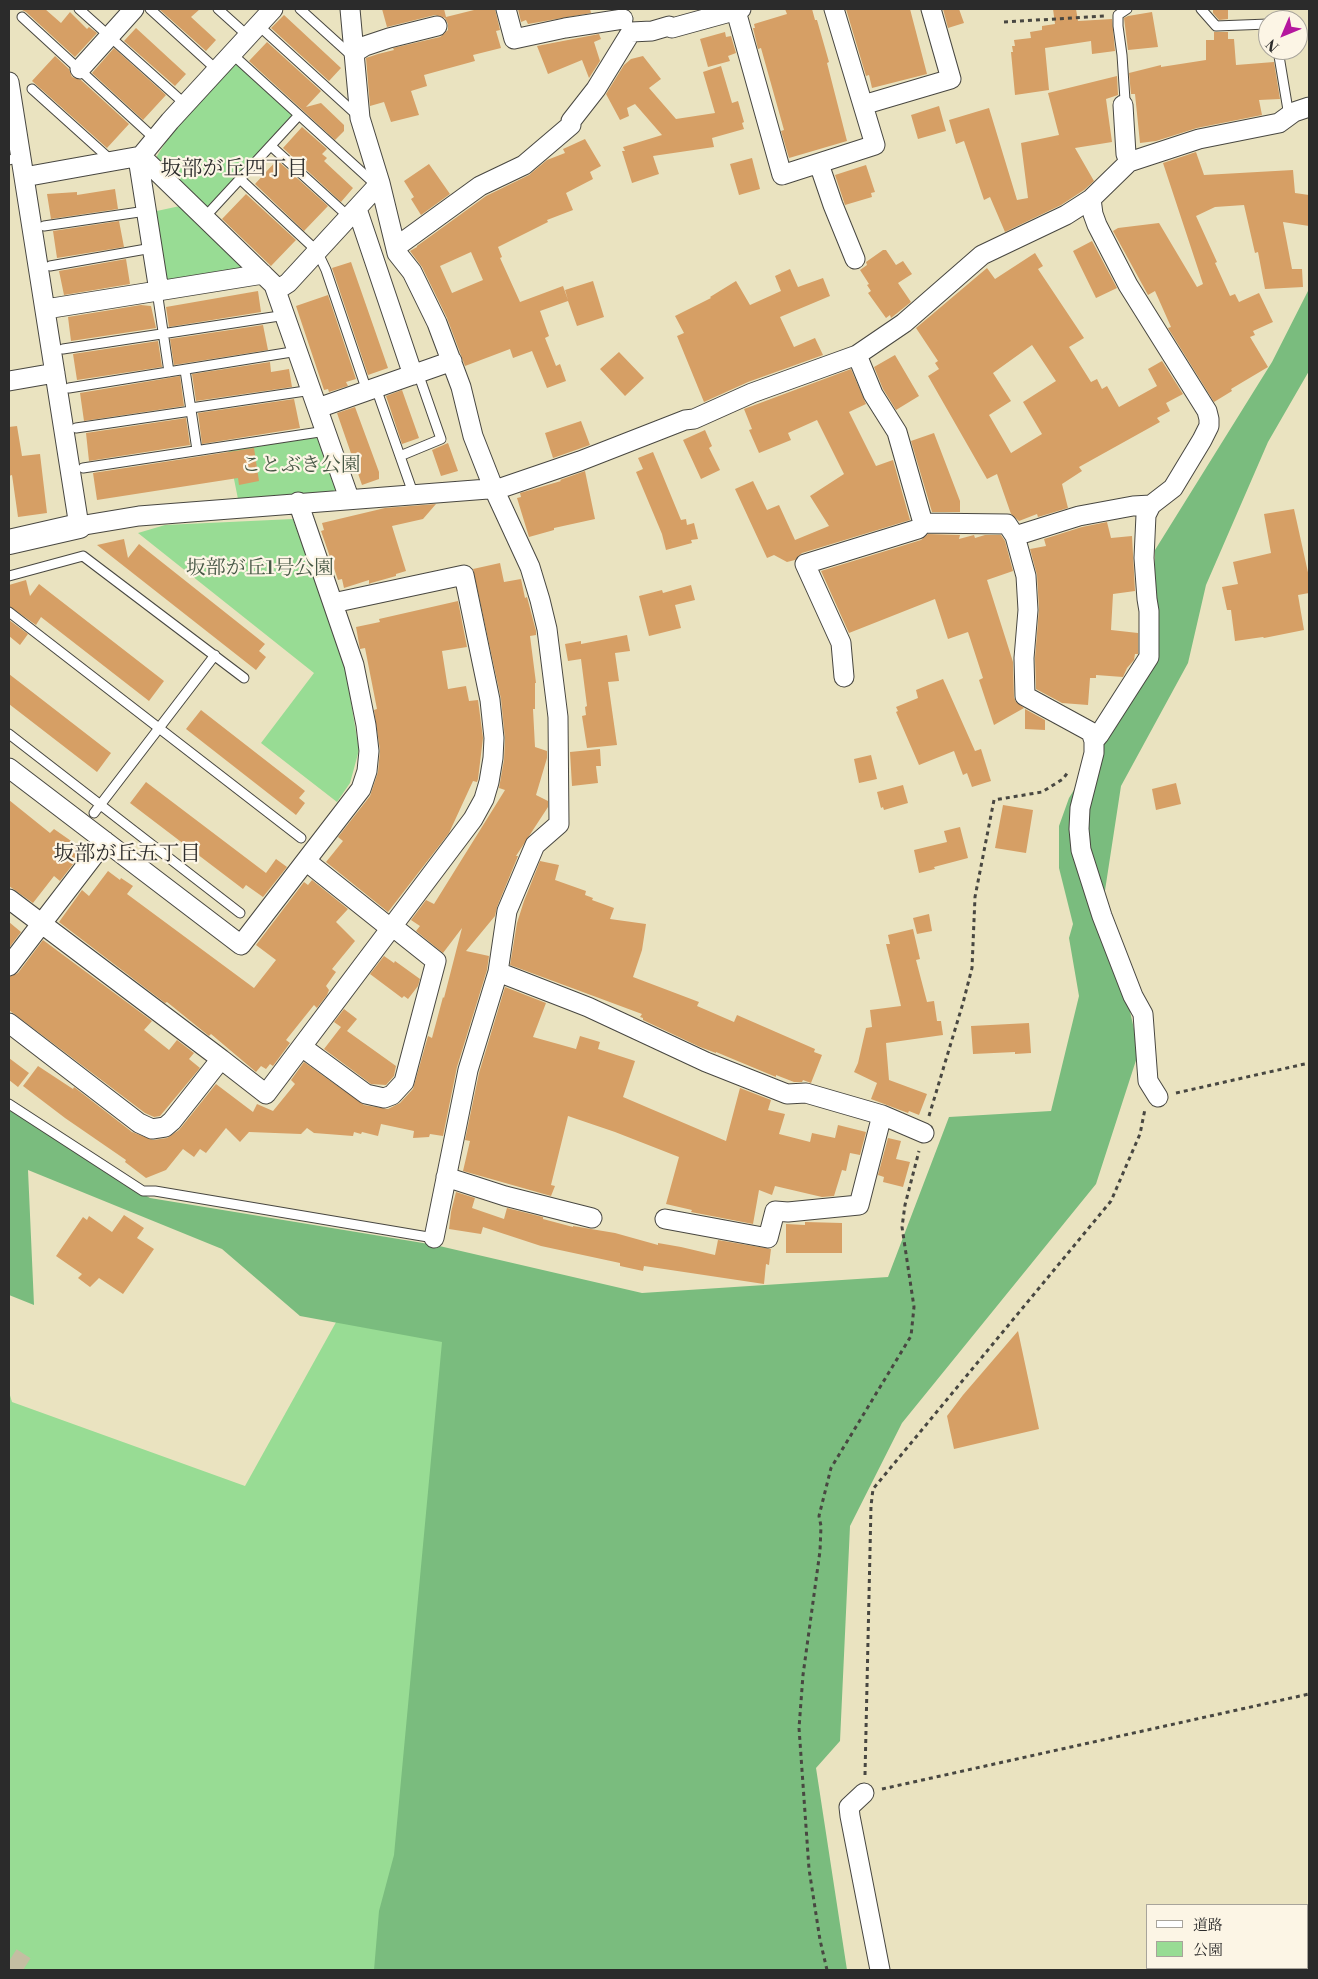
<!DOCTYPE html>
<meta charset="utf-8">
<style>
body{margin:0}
#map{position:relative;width:1318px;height:1979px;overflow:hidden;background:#eae3c0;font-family:"Libre Bodoni","Noto Serif JP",serif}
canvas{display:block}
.frame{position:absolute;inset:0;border:10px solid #2b2b2b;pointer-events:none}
.legend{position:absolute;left:1146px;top:1904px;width:162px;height:65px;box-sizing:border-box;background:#fcf5e5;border:1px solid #a8a49b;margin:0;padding:6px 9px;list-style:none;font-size:15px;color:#2b2b2b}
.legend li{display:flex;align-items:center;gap:10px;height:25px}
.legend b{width:25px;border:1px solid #a8a49b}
.north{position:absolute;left:1258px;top:10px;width:50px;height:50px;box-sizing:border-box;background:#fcf5e5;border:1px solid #a8a49b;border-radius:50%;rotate:225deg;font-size:14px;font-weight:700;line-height:20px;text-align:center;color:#2b2b2b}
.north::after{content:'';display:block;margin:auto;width:18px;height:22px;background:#b5179e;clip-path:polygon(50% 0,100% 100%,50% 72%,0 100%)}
</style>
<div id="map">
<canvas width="1318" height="1979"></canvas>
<div class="frame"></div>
<ul class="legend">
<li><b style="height:6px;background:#fff"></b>道路</li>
<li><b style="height:14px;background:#98dc94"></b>公園</li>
</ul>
<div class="north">N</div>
</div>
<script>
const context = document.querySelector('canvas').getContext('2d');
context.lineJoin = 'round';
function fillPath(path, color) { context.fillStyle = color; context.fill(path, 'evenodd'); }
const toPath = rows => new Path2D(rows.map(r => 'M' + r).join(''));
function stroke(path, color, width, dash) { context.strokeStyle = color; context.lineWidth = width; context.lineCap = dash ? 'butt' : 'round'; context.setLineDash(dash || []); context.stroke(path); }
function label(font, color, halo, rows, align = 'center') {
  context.font = font + ' "Libre Bodoni","Noto Serif JP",serif'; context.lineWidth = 4.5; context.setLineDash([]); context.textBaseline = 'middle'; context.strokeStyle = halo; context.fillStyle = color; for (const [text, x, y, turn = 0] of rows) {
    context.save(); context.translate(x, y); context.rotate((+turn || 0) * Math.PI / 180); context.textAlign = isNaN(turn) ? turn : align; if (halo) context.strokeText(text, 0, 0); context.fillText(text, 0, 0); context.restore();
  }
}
const green = toPath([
 [236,61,295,114,206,210,157,162,157,156,177,124],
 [180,206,246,268,164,285,152,212],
 [320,435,338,488,334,491,238,499,228,449],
 [293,519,345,666,359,750,350,783,337,802,261,743,314,673,138,533,165,525],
 [345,1306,448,1332,413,1970,9,1970,9,1392,12,1402,245,1486]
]);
const forest = toPath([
 [1309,289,1309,371,1268,442,1206,585,1188,663,1121,786,1104,897,1139,1051,1096,1184,902,1423,850,1526,840,1741,816,1768,847,1970,374,1970,379,1911,394,1855,442,1342,300,1316,222,1249,28,1170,34,1305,9,1295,9,1109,108,1174,150,1198,435,1245,642,1293,888,1277,949,1117,1051,1111,1079,996,1069,938,1073,924,1059,868,1059,826,1069,798,1153,661,1155,550,1272,362]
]);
const building = toPath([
 [20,9,45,9,61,23,70,12,87,29,89,27,97,33,75,57,26,12],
 [159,9,200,9,191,17,216,40,206,51],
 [382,9,444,9,446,17,478,9,495,9,500,30,496,31,501,48,473,55,475,61,424,75,427,86,411,91,419,115,391,122,384,102,370,106,366,58,378,54,394,50,393,48,440,37,448,30,448,24,445,18,435,15,387,27],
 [518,9,590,9,591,13,528,24,526,20,521,22],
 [785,9,812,9,815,20,817,20,829,62,827,63,847,141,789,158,781,131,784,130,761,48,758,49,753,28,755,28,754,24,787,14],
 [846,9,910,9,927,74,872,88,869,75,866,76],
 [943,9,959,9,964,23,948,28],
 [1053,9,1076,9,1078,21,1112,19,1115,51,1092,54,1091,41,1045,48,1049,90,1015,95,1011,52,1013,52,1012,46,1015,46,1014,40,1031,38,1030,32,1042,30,1042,26,1055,24],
 [1213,9,1228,9,1228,19,1219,20,1213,13],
 [1152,12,1158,47,1128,50,1124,18,1128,16],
 [284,15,341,68,329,81,271,28],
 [136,28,186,74,175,86,124,41],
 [725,32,726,37,731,36,736,53,728,56,730,61,708,67,700,39],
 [1214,32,1228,32,1228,39,1234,39,1236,65,1274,62,1280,99,1259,100,1262,115,1197,128,1156,141,1140,143,1135,94,1131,94,1129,73,1161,65,1161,67,1206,60,1206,40,1214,40],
 [599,34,601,39,594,42,600,61,589,78,582,60,548,74,537,46],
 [267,42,321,91,306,107,321,103,344,125,344,131,335,140,249,61],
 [114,48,166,95,143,120,92,73],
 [55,56,69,69,72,77,81,80,129,124,107,148,32,81],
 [643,56,661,79,649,88,676,119,715,113,703,72,721,66,732,103,738,101,744,122,742,123,744,129,712,138,714,147,653,156,659,174,632,183,622,151,625,151,623,147,662,135,635,104,627,108,629,116,620,120,606,94,624,65,631,59],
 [1117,76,1118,95,1106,99,1112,142,1075,148,1094,181,1084,190,1061,205,1005,232,990,197,984,200,964,141,956,144,949,120,989,108,1017,200,1028,198,1021,143,1059,135,1048,93],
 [939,106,946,131,918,139,911,115],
 [302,127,327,149,322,154,327,158,324,161,353,188,341,202,283,148],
 [585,139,601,166,590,172,593,179,566,193,573,210,547,220,548,222,498,247,502,257,500,258,520,302,563,286,568,300,565,290,593,281,604,317,577,326,568,301,540,311,549,336,545,338,556,366,560,364,566,381,547,388,532,351,513,358,510,349,465,366,447,318,422,267,410,251,417,247,417,246,486,196,529,175,547,160,565,153,563,149],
 [471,252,483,280,452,293,440,266],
 [1196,152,1204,175,1293,170,1295,193,1309,195,1309,226,1283,222,1292,269,1302,269,1303,287,1265,289,1258,252,1255,253,1244,205,1215,207,1196,216,1217,262,1215,263,1230,296,1235,294,1239,302,1259,293,1273,322,1253,331,1255,335,1250,337,1268,367,1231,389,1232,391,1214,402,1168,328,1171,327,1155,291,1148,295,1113,231,1118,228,1159,223,1197,287,1203,284,1163,163],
 [752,158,760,189,739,195,730,164],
 [277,160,328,206,304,231,255,184],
 [429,164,450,194,421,215,411,199,414,197,404,181],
 [866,165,875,192,871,193,872,197,845,205,835,175],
 [115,189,118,209,51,219,47,194,77,192,77,195],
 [246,194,296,240,271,266,222,219],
 [119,221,124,247,57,258,53,231],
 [1092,241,1117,288,1096,298,1073,251],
 [883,250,886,250,896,265,903,261,912,274,898,283,911,302,891,318,890,315,886,318,868,293,871,291,867,285,869,284,860,270,867,265,866,262],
 [1035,253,1043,266,1038,269,1084,338,1069,347,1091,382,1097,379,1102,389,1107,386,1119,407,1157,386,1148,369,1162,361,1183,394,1166,403,1170,411,1157,418,1160,422,1079,467,1082,471,1062,484,1068,508,1038,517,1037,514,1019,521,1011,514,997,474,987,479,928,376,939,369,935,363,938,361,916,328,987,268,995,279],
 [1032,345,1056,381,1023,402,1042,434,1011,453,989,415,1011,401,993,373],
 [126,259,130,284,64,295,59,271],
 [351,262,388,368,368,375,332,268],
 [790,269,798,287,823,278,830,296,780,317,794,347,815,338,823,355,748,382,704,402,677,336,684,333,675,316,711,298,710,297,736,281,750,305,781,291,775,276],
 [258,291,261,312,169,327,166,307],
 [328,295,356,379,346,382,348,386,329,392,328,389,324,390,296,306],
 [141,305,151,306,156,328,71,341,68,317],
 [263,325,268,350,174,365,170,339],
 [158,341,162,367,77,380,73,354],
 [619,352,644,378,625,396,600,369],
 [895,355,919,396,896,410,883,389,874,367],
 [270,362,271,372,289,369,292,387,196,401,192,374],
 [851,369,866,404,849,412,876,466,893,460,910,520,802,553,795,560,787,562,774,555,767,558,735,489,753,481,767,510,779,505,795,540,829,526,810,496,844,474,817,420,788,433,791,440,759,453,749,430,752,429,744,409],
 [180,376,184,406,84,421,80,393],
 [402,390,419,438,402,444,386,396],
 [294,399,300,428,202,444,198,413],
 [355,407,379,472,379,479,362,485,337,413],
 [186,418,190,445,89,461,86,433],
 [581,421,590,445,553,458,545,433],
 [17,426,22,456,40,454,47,513,18,517,12,475,9,476,9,427],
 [705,430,712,446,709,448,720,470,701,479,683,440],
 [934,433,960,501,960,512,932,512,911,441],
 [448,443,458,471,441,476,432,450],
 [254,448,259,481,239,485,238,478,97,500,93,473],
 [653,452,681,520,686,519,687,525,694,523,698,539,691,540,692,543,666,550,662,534,636,472,643,469,638,458],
 [585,471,595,519,554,528,554,530,529,537,517,498,521,497,520,493,561,481,560,480],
 [436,504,423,519,392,526,406,571,396,574,396,576,371,583,369,584,369,580,344,588,342,579,338,580,321,531,324,530,322,523,385,508],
 [1294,509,1309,577,1309,593,1298,595,1304,630,1264,638,1263,637,1235,641,1231,610,1227,610,1222,587,1238,584,1233,562,1271,553,1264,514],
 [1107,522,1111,538,1132,536,1135,591,1113,594,1111,630,1138,633,1138,654,1135,654,1134,660,1127,668,1123,677,1096,675,1096,678,1090,678,1088,705,1062,703,1036,689,1035,658,1039,609,1037,575,1030,549,1046,546,1044,539,1082,527],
 [928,534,960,535,959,539,974,535,975,538,985,535,1001,535,1005,541,1013,571,987,580,1013,662,1014,697,1016,702,1024,708,994,725,979,680,983,678,968,632,948,639,935,599,849,633,821,571,921,540],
 [124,539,128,558,139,544,265,644,259,651,266,657,256,670,97,545],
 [500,563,504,582,521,579,525,598,527,597,536,631,536,635,530,636,536,683,535,683,535,709,533,709,535,747,547,751,547,758,536,795,548,801,548,807,516,856,518,856,497,907,495,916,466,951,489,956,487,970,457,1067,443,1136,430,1134,429,1137,413,1138,414,1131,381,1124,378,1136,362,1132,361,1134,354,1132,353,1136,314,1133,307,1128,301,1134,249,1132,240,1142,226,1128,206,1153,200,1149,194,1157,183,1149,166,1170,146,1178,125,1162,126,1160,65,1118,23,1086,38,1066,73,1089,74,1087,132,1132,153,1140,167,1138,179,1130,216,1084,253,1112,257,1104,273,1111,295,1084,291,1080,304,1062,364,1105,388,1109,400,1103,413,1089,428,1036,432,1038,443,997,444,998,462,928,443,953,416,931,420,926,411,920,426,900,434,904,505,790,499,788,504,760,505,739,501,699,473,569],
 [26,580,30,596,39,584,164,681,149,701,41,617,36,625,9,606,9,585],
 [691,585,695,600,675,605,681,628,649,636,639,596,662,590,663,593],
 [458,601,467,647,442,651,448,689,466,686,469,701,478,700,483,738,478,779,477,782,473,781,449,833,388,912,326,862,343,841,338,837,370,796,378,772,380,750,374,710,377,709,365,648,360,649,356,627,380,622,379,619],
 [9,620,28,634,20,645,9,636],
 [627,635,630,651,615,653,619,681,608,682,617,745,587,748,582,716,586,715,585,707,587,706,581,659,568,661,565,644,581,641,581,644],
 [9,674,111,753,97,772,9,704],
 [943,679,975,751,981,749,991,781,972,787,967,773,963,775,954,751,919,765,896,712,898,711,896,707,918,698,916,690],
 [1025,709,1045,720,1045,730,1025,729],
 [201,710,305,791,299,798,305,803,296,815,186,729],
 [600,749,601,766,596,766,598,783,572,786,570,752],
 [871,755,877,779,859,783,854,759],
 [146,782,266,873,276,859,287,867,263,897,246,885,243,889,130,803],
 [1176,783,1181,804,1156,810,1152,789],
 [903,785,908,803,884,810,883,807,881,808,877,792],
 [9,800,50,833,54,829,84,850,60,881,54,876,33,903,9,886],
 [1003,805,1033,810,1026,853,995,848],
 [960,827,968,858,934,867,935,869,919,873,914,850,947,842,944,831],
 [540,861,559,865,555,880,586,891,585,895,593,898,592,900,614,908,610,919,646,924,642,950,633,977,699,1002,697,1006,734,1022,737,1015,815,1049,814,1052,822,1055,811,1083,803,1080,802,1082,794,1082,776,1075,776,1077,716,1052,716,1053,700,1047,643,1020,643,1018,640,1017,642,1014,510,965,517,923,524,901],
 [108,871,120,880,121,878,133,886,127,894,254,988,276,960,256,945,304,882,308,885,312,880,348,909,336,922,355,941,332,969,336,972,326,986,329,990,327,995,317,1008,314,1005,286,1040,290,1043,273,1066,270,1064,266,1069,261,1066,256,1072,211,1034,209,1036,167,1002,165,1003,59,922,82,890,89,896],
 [929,914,932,931,917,934,913,918],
 [9,922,21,932,9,948],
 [913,929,920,959,916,960,927,1002,934,1001,937,1021,941,1021,943,1035,886,1043,889,1080,927,1094,919,1115,909,1111,908,1113,871,1099,877,1083,854,1072,858,1063,866,1028,872,1027,870,1010,901,1006,886,944,890,944,888,935],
 [43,940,152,1021,144,1030,169,1050,177,1040,194,1053,189,1059,200,1068,160,1116,154,1117,145,1113,9,1010,9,977,18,973],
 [384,956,394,963,395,961,420,979,418,986,408,999,404,996,402,998,370,974],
 [505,987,546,1003,533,1037,576,1049,580,1036,600,1042,598,1049,635,1061,623,1097,726,1141,740,1088,771,1100,768,1110,785,1114,779,1134,810,1142,812,1133,835,1138,838,1125,866,1132,860,1155,850,1153,846,1171,842,1170,834,1196,822,1197,775,1186,772,1195,759,1190,753,1224,691,1212,692,1210,666,1204,679,1157,615,1132,568,1116,551,1185,555,1186,551,1196,463,1171,470,1141,465,1140,479,1073],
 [344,1009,357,1019,347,1031,396,1066,394,1076,386,1085,371,1084,324,1049,341,1027,334,1022],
 [1029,1023,1031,1053,1015,1054,1015,1052,973,1054,971,1026],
 [9,1058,29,1073,18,1087,9,1080],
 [888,1138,901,1141,896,1159,910,1162,903,1187,883,1182,884,1177,878,1175],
 [456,1192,475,1198,472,1208,504,1219,507,1208,543,1217,543,1219,573,1227,573,1226,615,1233,658,1245,658,1243,681,1247,715,1255,718,1240,771,1249,769,1265,766,1264,764,1284,644,1266,643,1271,620,1266,620,1263,541,1246,483,1227,481,1234,449,1229,451,1212],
 [124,1215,144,1228,137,1238,154,1249,123,1294,99,1278,90,1287,78,1278,82,1274,56,1256,83,1217,87,1220,89,1216,112,1232],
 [805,1222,842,1223,842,1253,786,1253,786,1224,805,1225],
 [1018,1331,1039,1429,954,1449,947,1416,963,1395]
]);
const trunkTunnel = toPath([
 [9,1961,23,1970]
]);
const path = toPath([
 [1004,22,1105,16],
 [1176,1093,1309,1063],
 [929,1116,963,1003,972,968,975,897,994,800,1042,792,1063,779,1068,772],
 [865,1775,871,1506,873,1489,1111,1201,1140,1134,1145,1109],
 [882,1789,1309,1694],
 [827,1970,820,1940,809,1869,799,1728,803,1675,820,1551,821,1526,819,1516,831,1468,911,1336,914,1307,902,1227,905,1205,919,1151]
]);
const service = toPath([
 [79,9,185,104],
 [150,9,217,70],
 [218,9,248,36],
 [300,9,353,57],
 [1201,9,1216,26,1268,24],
 [22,17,155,139],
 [258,25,358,116],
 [1278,50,1289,116],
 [232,54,376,185],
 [32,89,112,161],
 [1123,105,1125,100,1122,55,1118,26,1118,15,1127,9],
 [271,146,349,217],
 [9,160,21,157],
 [240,179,317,251,326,270,367,391],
 [204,218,299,115],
 [44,226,146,211],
 [50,266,152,248],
 [157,291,169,372],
 [63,349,286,315],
 [185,370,197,450],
 [69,388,298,351],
 [376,388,413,493],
 [191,408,312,390],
 [76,428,191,411],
 [400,456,441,439,418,373],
 [83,468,326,431],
 [9,576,83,556,244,678],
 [9,612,301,838],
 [9,734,240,913],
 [94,813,215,655],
 [9,1104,143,1191,155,1191,434,1238]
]);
const minor = toPath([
 [350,9,360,118,380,183,397,253,412,272,437,323,461,387,473,436,493,487,530,567,540,600,547,629,558,717,559,824,535,845,507,911,498,972,468,1070,434,1238],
 [506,9,514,39,565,28,623,19],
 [736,11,782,175,875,145,834,9],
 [354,53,365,46,389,38,437,26],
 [80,69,134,9],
 [9,82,79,526,139,516,501,488,580,461,685,420,694,419,752,393,857,355,904,323,982,255,1066,215,1091,199,1129,162,1199,139,1279,123,1294,112,1309,107],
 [863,105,951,79,931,9],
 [1123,105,1126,154,1129,162],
 [141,156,274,285,349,498],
 [138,158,159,291],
 [819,164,833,205,855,259],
 [24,177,141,156,170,121,273,9],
 [1091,199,1093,214,1097,225,1128,285,1207,411,1209,419,1209,426,1202,440,1173,488,1151,505,1146,515,1144,558,1147,599,1149,611,1149,657,1099,735,1094,741],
 [357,209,413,375],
 [396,247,480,186,524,165,571,125,571,121,596,89,631,32,652,31,669,26,672,28,741,9],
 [277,290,288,283,380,183],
 [46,309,263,274],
 [857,355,873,394,897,432,923,523,1007,524,1015,536,1026,576,1028,610,1024,658,1025,696,1091,732,1094,741,1094,753,1080,808,1079,829,1081,850,1102,916,1133,996,1143,1014,1148,1081,1158,1097],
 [9,381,55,373],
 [318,408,452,361],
 [1015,536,1079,516,1133,506,1151,505],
 [844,677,841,643,805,564,918,529,923,523],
 [9,768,241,945,361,789,367,771,369,751,366,725,354,665,298,502],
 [306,861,390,928],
 [9,899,221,1059],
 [9,966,105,841],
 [498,972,588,1007,706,1062,787,1094,806,1093,882,1115,924,1133],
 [9,1023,139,1123,152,1129,165,1127,172,1121,221,1059,266,1094,473,819,484,799,489,782,493,758,494,738,490,700,464,575,333,603],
 [302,1047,366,1094,384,1098,392,1095,404,1082,436,961,392,926],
 [446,1177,505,1196,592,1218],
 [665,1219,768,1238,775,1211,788,1212,859,1205,882,1115],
 [864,1793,849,1807,850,1816,880,1970]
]);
const tertiary = toPath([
 [9,542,79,526]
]);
const parkNames = [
 ["ことぶき公園",301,466],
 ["坂部が丘1号公園",260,569]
];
const neighbourhoodNames = [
 ["坂部が丘四丁目",234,170],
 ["坂部が丘五丁目",127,855]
];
fillPath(green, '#98dc94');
fillPath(forest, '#7abc7e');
fillPath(building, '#d69f65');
stroke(trunkTunnel, '#c4bea2', 28, [28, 14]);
stroke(service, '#484741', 11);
stroke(minor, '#484741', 21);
stroke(tertiary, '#484741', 26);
stroke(path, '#484741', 3, [4, 4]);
stroke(service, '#fff', 9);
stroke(minor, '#fff', 19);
stroke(tertiary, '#fff', 24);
label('20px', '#465745', '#fcf5e5', parkNames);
label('21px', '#2b2b2b', '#fcf5e5', neighbourhoodNames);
</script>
